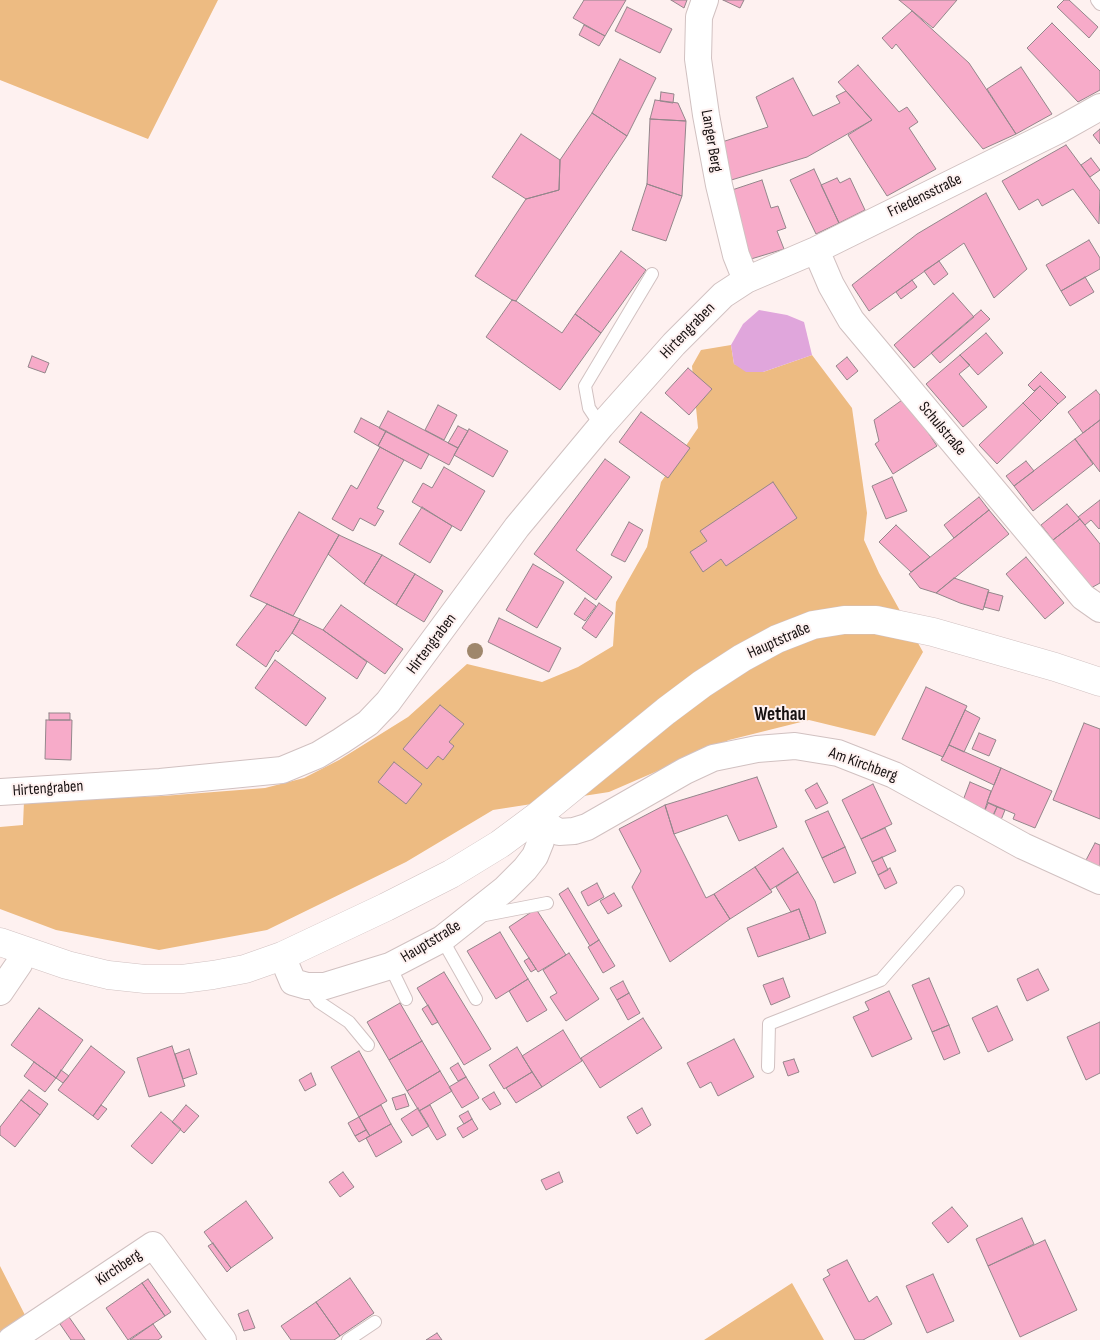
<!DOCTYPE html>
<meta charset="utf-8">
<style>
body{margin:0}
canvas{display:block;background:#fef1f0}
</style>
<canvas width="1100" height="1340"></canvas>
<script>
const context = document.querySelector('canvas').getContext('2d');
context.lineJoin = 'round';
function fillPath(path, color) { context.fillStyle = color; context.fill(path, 'evenodd'); }
const toPath = rows => new Path2D(rows.map(r => 'M' + r).join(''));
function stroke(path, color, width, dash) { context.strokeStyle = color; context.lineWidth = width; context.lineCap = dash ? 'butt' : 'round'; context.setLineDash(dash || []); context.stroke(path); }
function label(font, color, halo, rows, align = 'center') {
  context.font = font + ' "Sofia Sans Condensed",sans-serif'; context.lineWidth = 4; context.setLineDash([]); context.textBaseline = 'middle'; context.strokeStyle = halo; context.fillStyle = color; for (const [text, x, y, turn = 0] of rows) {
    context.save(); context.translate(x, y); context.rotate((+turn || 0) * Math.PI / 180); context.textAlign = isNaN(turn) ? turn : align; if (halo) context.strokeText(text, 0, 0); context.fillText(text, 0, 0); context.restore();
  }
}
const green = toPath([
 [0,0,218,0,148,139,0,80],
 [731,345,734,364,763,372,812,355,852,408,867,513,864,540,879,573,923,652,875,736,809,720,729,740,609,792,493,810,406,862,267,930,159,950,56,930,0,909,0,827,23,825,24,801,163,796,265,788,304,778,339,760,408,717,467,664,542,682,578,667,613,646,616,602,647,547,661,482,698,428,692,366,701,350],
 [0,1266,27,1319,0,1331],
 [792,1283,824,1340,704,1340]
]);
const water = toPath([
 [759,310,787,315,804,322,812,355,763,372,746,372,734,364,731,345,743,324]
]);
const building = toPath([
 [584,0,626,0,605,36,573,18,584,0],
 [671,0,687,0,684,8,671,0],
 [723,0,744,0,740,8,723,0],
 [899,0,957,0,933,28,899,0],
 [1064,0,1069,0,1098,27,1089,38,1057,7,1064,0],
 [627,7,672,29,660,53,615,31,627,7],
 [912,11,969,63,1016,134,983,149,896,44,892,49,882,38,912,11],
 [1052,23,1100,71,1100,90,1078,102,1027,48,1052,23],
 [584,25,605,36,599,46,579,35,584,25],
 [620,59,656,78,627,136,592,113,620,59],
 [858,65,899,112,907,107,918,122,909,128,936,169,887,196,848,135,872,120,838,82,858,65],
 [1021,67,1052,114,1016,134,987,89,1021,67],
 [793,78,813,116,840,103,836,96,846,91,872,120,807,157,728,181,719,143,768,127,756,97,793,78],
 [661,92,674,94,673,103,660,101,661,92],
 [655,100,678,103,686,121,650,119,655,100],
 [592,113,627,136,516,301,512,300,475,276,526,199,559,190,560,160,592,113],
 [650,119,686,121,682,196,647,184,650,119],
 [1100,129,1100,144,1093,135,1100,129],
 [521,134,560,160,559,190,526,199,492,177,521,134],
 [1066,145,1100,191,1099,224,1073,189,1042,206,1038,199,1019,210,1002,181,1066,145],
 [1091,158,1100,170,1090,177,1081,165,1091,158],
 [814,169,839,223,816,234,790,180,814,169],
 [837,178,840,183,850,178,865,210,839,223,821,185,837,178],
 [762,180,771,208,778,206,786,228,777,231,784,249,751,259,729,191,762,180],
 [647,184,682,196,666,241,632,230,647,184],
 [986,193,1027,269,994,298,964,243,869,311,852,285,917,234,986,193],
 [1089,240,1100,258,1100,269,1061,291,1046,265,1089,240],
 [621,251,646,270,601,333,575,314,621,251],
 [939,261,948,274,934,285,924,271,939,261],
 [1085,277,1094,292,1070,306,1061,291,1085,277],
 [912,280,917,287,901,299,896,292,912,280],
 [953,293,974,317,914,368,894,345,953,293],
 [512,300,516,301,562,333,575,314,601,333,560,390,486,337,512,300],
 [981,310,990,319,940,363,931,353,981,310],
 [986,333,1003,353,978,375,960,355,986,333],
 [960,355,970,365,959,374,987,407,963,427,926,384,960,355],
 [32,356,49,363,45,373,28,367,32,356],
 [847,357,858,371,847,380,836,366,847,357],
 [688,368,712,389,689,415,665,393,688,368],
 [1041,372,1066,397,1058,404,1040,386,1034,391,1028,385,1041,372],
 [1040,386,1058,404,1041,421,1023,403,1040,386],
 [1096,390,1100,395,1100,420,1083,433,1068,412,1096,390],
 [905,398,937,446,893,474,875,444,879,441,874,420,905,398],
 [1023,403,1041,421,997,464,979,445,1023,403],
 [438,405,457,415,444,440,425,430,438,405],
 [388,411,458,448,449,465,379,428,388,411],
 [641,412,690,448,668,478,619,442,641,412],
 [361,418,386,431,378,446,354,432,361,418],
 [1100,420,1100,472,1075,439,1100,420],
 [458,426,468,431,458,448,448,443,458,426],
 [469,429,508,451,493,477,454,455,469,429],
 [386,431,429,454,421,469,378,446,386,431],
 [1075,439,1093,464,1033,511,1014,486,1075,439],
 [380,447,404,460,377,508,384,511,375,526,360,518,353,531,332,519,351,485,357,489,380,447],
 [605,459,630,477,576,550,612,577,596,600,534,554,605,459],
 [1026,461,1034,471,1014,486,1006,476,1026,461],
 [444,467,485,491,461,531,412,502,423,483,432,488,444,467],
 [892,477,907,511,886,519,872,486,892,477],
 [773,482,797,518,726,566,721,559,703,572,690,552,707,541,700,531,773,482],
 [979,497,989,510,954,538,944,525,979,497],
 [1100,500,1100,528,1099,529,1091,520,1085,525,1078,517,1100,500],
 [1067,504,1080,519,1053,540,1041,525,1067,504],
 [422,507,452,526,430,563,399,544,422,507],
 [989,510,1009,534,936,593,920,588,909,574,989,510],
 [299,512,339,535,293,616,250,596,299,512],
 [1080,519,1100,544,1100,583,1091,588,1053,540,1080,519],
 [629,522,643,530,625,562,611,555,629,522],
 [896,525,930,557,911,572,879,542,896,525],
 [339,535,382,555,364,584,328,554,339,535],
 [382,555,415,574,396,605,364,584,382,555],
 [1026,557,1064,603,1045,619,1006,574,1026,557],
 [533,564,564,582,537,628,506,610,533,564],
 [415,574,443,591,424,622,396,605,415,574],
 [954,578,989,590,983,610,960,603,936,593,954,578],
 [988,592,1003,596,999,611,984,607,988,592],
 [585,598,596,606,585,621,574,614,585,598],
 [599,603,613,613,596,638,582,628,599,603],
 [267,604,300,619,292,633,278,652,276,650,266,667,236,645,267,604],
 [341,605,403,649,385,674,323,630,341,605],
 [499,618,561,648,549,672,488,642,499,618],
 [300,619,323,630,367,662,357,679,292,633,300,619],
 [275,660,326,698,306,726,255,688,275,660],
 [926,687,967,706,943,757,902,739,926,687],
 [440,705,464,724,449,742,454,746,443,760,438,756,427,769,403,749,440,705],
 [965,710,980,718,964,752,949,745,965,710],
 [49,713,70,713,70,720,49,720,49,713],
 [46,720,72,720,71,760,45,759,46,720],
 [1084,723,1100,729,1100,819,1053,800,1084,723],
 [979,733,996,740,989,756,972,749,979,733],
 [949,745,1001,768,994,785,941,760,949,745],
 [394,762,422,784,406,804,378,782,394,762],
 [1001,768,1052,791,1035,828,1013,819,1015,814,987,802,1001,768],
 [757,777,777,827,739,841,727,815,674,834,665,805,757,777],
 [970,782,991,791,984,812,962,803,970,782],
 [817,783,828,803,816,809,805,790,817,783],
 [873,784,892,824,861,839,842,800,873,784],
 [988,803,997,807,992,819,983,815,988,803],
 [665,805,674,834,706,898,714,894,730,919,670,962,632,887,641,871,619,829,665,805],
 [997,807,1005,810,1001,820,992,817,997,807],
 [828,811,845,847,822,858,805,821,828,811],
 [885,828,896,851,872,862,861,839,885,828],
 [1095,843,1100,845,1100,869,1085,862,1095,843],
 [845,847,856,873,834,883,822,858,845,847],
 [783,848,798,872,770,890,755,867,783,848],
 [882,857,888,870,878,875,872,862,882,857],
 [755,867,772,892,730,919,714,894,755,867],
 [890,868,897,883,885,889,878,875,890,868],
 [798,872,815,901,826,933,810,939,799,909,791,912,776,887,798,872],
 [597,883,604,897,588,906,581,892,597,883],
 [568,888,599,940,590,946,559,894,568,888],
 [614,893,622,906,608,914,600,901,614,893],
 [536,909,566,955,538,972,509,927,536,909],
 [799,909,810,939,758,957,747,928,799,909],
 [500,932,528,979,496,999,467,951,500,932],
 [599,940,615,966,603,973,588,947,599,940],
 [569,953,599,999,566,1021,550,997,557,993,543,970,569,953],
 [529,958,536,969,531,972,524,961,529,958],
 [1038,969,1049,990,1027,1001,1017,979,1038,969],
 [444,972,491,1049,464,1065,417,988,444,972],
 [783,978,790,997,771,1005,763,985,783,978],
 [929,978,949,1025,932,1032,912,985,929,978],
 [528,979,547,1010,527,1022,509,991,528,979],
 [623,981,629,993,617,1000,610,988,623,981],
 [889,991,912,1039,872,1057,853,1017,869,1010,865,1002,889,991],
 [629,993,640,1013,628,1020,617,1000,629,993],
 [400,1003,422,1041,389,1060,367,1022,400,1003],
 [428,1005,438,1022,432,1025,422,1009,428,1005],
 [997,1006,1013,1040,988,1052,972,1018,997,1006],
 [39,1008,83,1040,56,1078,11,1045,39,1008],
 [643,1018,662,1048,600,1088,581,1058,643,1018],
 [1100,1022,1100,1073,1086,1080,1067,1037,1100,1022],
 [949,1025,960,1053,944,1060,932,1032,949,1025],
 [563,1030,582,1061,542,1087,522,1056,563,1030],
 [734,1039,754,1077,718,1096,711,1082,700,1088,687,1063,734,1039],
 [422,1041,440,1071,407,1091,389,1060,422,1041],
 [91,1046,125,1072,93,1116,58,1090,91,1046],
 [172,1046,185,1086,149,1097,137,1058,172,1046],
 [517,1047,532,1072,504,1089,489,1065,517,1047],
 [189,1049,197,1074,183,1079,175,1054,189,1049],
 [359,1051,387,1101,359,1117,331,1067,359,1051],
 [794,1059,799,1072,788,1076,783,1062,794,1059],
 [34,1062,56,1078,45,1092,24,1076,34,1062],
 [458,1063,466,1077,458,1081,450,1068,458,1063],
 [61,1070,69,1076,63,1083,56,1078,61,1070],
 [440,1071,452,1091,419,1111,407,1091,440,1071],
 [532,1072,542,1087,516,1103,506,1088,532,1072],
 [311,1073,316,1085,305,1091,299,1080,311,1073],
 [466,1077,479,1098,462,1108,449,1087,466,1077],
 [29,1090,48,1104,40,1115,21,1100,29,1090],
 [494,1092,501,1104,490,1110,482,1099,494,1092],
 [405,1094,409,1106,396,1110,392,1098,405,1094],
 [21,1100,40,1115,15,1147,0,1135,0,1127,21,1100],
 [101,1105,107,1109,98,1120,93,1116,101,1105],
 [186,1105,199,1116,184,1133,172,1122,186,1105],
 [381,1105,391,1124,370,1136,359,1117,381,1105],
 [430,1105,446,1135,437,1140,419,1111,430,1105],
 [418,1108,429,1126,412,1136,401,1119,418,1108],
 [642,1108,651,1125,637,1134,627,1117,642,1108],
 [468,1111,472,1119,464,1124,459,1116,468,1111],
 [161,1112,181,1129,152,1164,131,1146,161,1112],
 [359,1117,366,1130,355,1136,348,1123,359,1117],
 [472,1119,478,1129,463,1138,457,1128,472,1119],
 [391,1124,402,1142,376,1157,366,1138,391,1124],
 [366,1130,370,1136,359,1142,355,1136,366,1130],
 [343,1172,354,1187,340,1197,329,1182,343,1172],
 [559,1172,563,1182,546,1190,541,1180,559,1172],
 [246,1201,273,1238,231,1268,204,1232,246,1201],
 [952,1207,968,1226,948,1243,932,1223,952,1207],
 [1022,1218,1034,1244,988,1266,976,1239,1022,1218],
 [1045,1240,1077,1310,1020,1337,988,1266,1045,1240],
 [213,1243,231,1268,227,1272,208,1246,213,1243],
 [847,1260,869,1302,877,1296,892,1324,863,1340,855,1340,823,1279,830,1275,827,1270,847,1260],
 [933,1274,954,1321,927,1333,906,1286,933,1274],
 [350,1278,374,1313,340,1336,316,1302,350,1278],
 [148,1279,171,1312,165,1316,142,1283,148,1279],
 [142,1283,165,1316,128,1340,106,1308,142,1283],
 [316,1302,340,1336,334,1340,291,1340,281,1326,316,1302],
 [248,1310,255,1328,244,1331,238,1314,248,1310],
 [69,1317,85,1340,71,1340,60,1324,69,1317],
 [153,1324,162,1337,158,1340,130,1340,153,1324],
 [437,1333,442,1340,426,1340,437,1333]
]);
const service = toPath([
 [1097,0,1100,4],
 [601,426,589,408,585,386,652,274],
 [480,916,547,903],
 [442,939,476,999],
 [390,966,406,999],
 [307,986,319,1002,349,1022,368,1045],
 [768,1067,769,1024,881,980,958,892],
 [348,1340,375,1322]
]);
const minor = toPath([
 [705,0,699,17,698,59,706,115,719,185,736,255,746,280],
 [816,250,831,285,851,320,1083,597,1100,609],
 [0,792,160,782,282,770,318,755,341,741,368,723,388,702,517,527,601,426,674,344,723,295,746,280,816,250,1061,129,1100,107],
 [535,818,559,832,574,831,587,827,685,771,713,758,757,749,795,746,838,753,894,775,1023,846,1100,881],
 [282,956,293,982,307,986,325,986,390,966,442,939,505,889,525,869,535,856,541,841,535,818],
 [0,992,19,964,24,951],
 [11,1340,153,1245,223,1340]
]);
const primary = toPath([
 [0,942,67,965,108,975,145,979,182,979,213,975,245,969,282,956,386,907,451,874,500,844,535,818,666,711,702,684,742,658,777,639,813,625,844,620,876,620,933,632,1055,667,1100,682]
]);
const trees = [
 [475,651]
];
const streetNames = [
 ["Langer Berg",711,141,80],
 ["Friedensstraße",925,196,-26],
 ["Hirtengraben",688,331,-46],
 ["Schulstraße",942,429,50],
 ["Hauptstraße",779,641,-24],
 ["Hirtengraben",432,644,-53],
 ["Am Kirchberg",863,765,20],
 ["Hirtengraben",48,789,-4],
 ["Hauptstraße",431,942,-31],
 ["Kirchberg",119,1268,-34]
];
const quarterNames = [
 ["Wethau",780,715]
];
fillPath(green, '#edbb82');
fillPath(water, '#e0a6dc');
fillPath(building, '#f7abc9');
stroke(building, '#94868b', 1);
stroke(service, '#d1c1c1', 14);
stroke(minor, '#d1c1c1', 28);
stroke(primary, '#d1c1c1', 29);
stroke(service, '#fff', 12);
stroke(minor, '#fff', 26);
stroke(primary, '#fff', 28);
context.fillStyle = '#9f876c';
for (const [x, y] of trees) { context.beginPath(); context.arc(x, y, 8, 0, 2 * Math.PI); context.fill(); }
label('16px', '#181212', '#fef1f0', streetNames);
label('bold 19px', '#181212', '#fef1f0', quarterNames);
</script>
